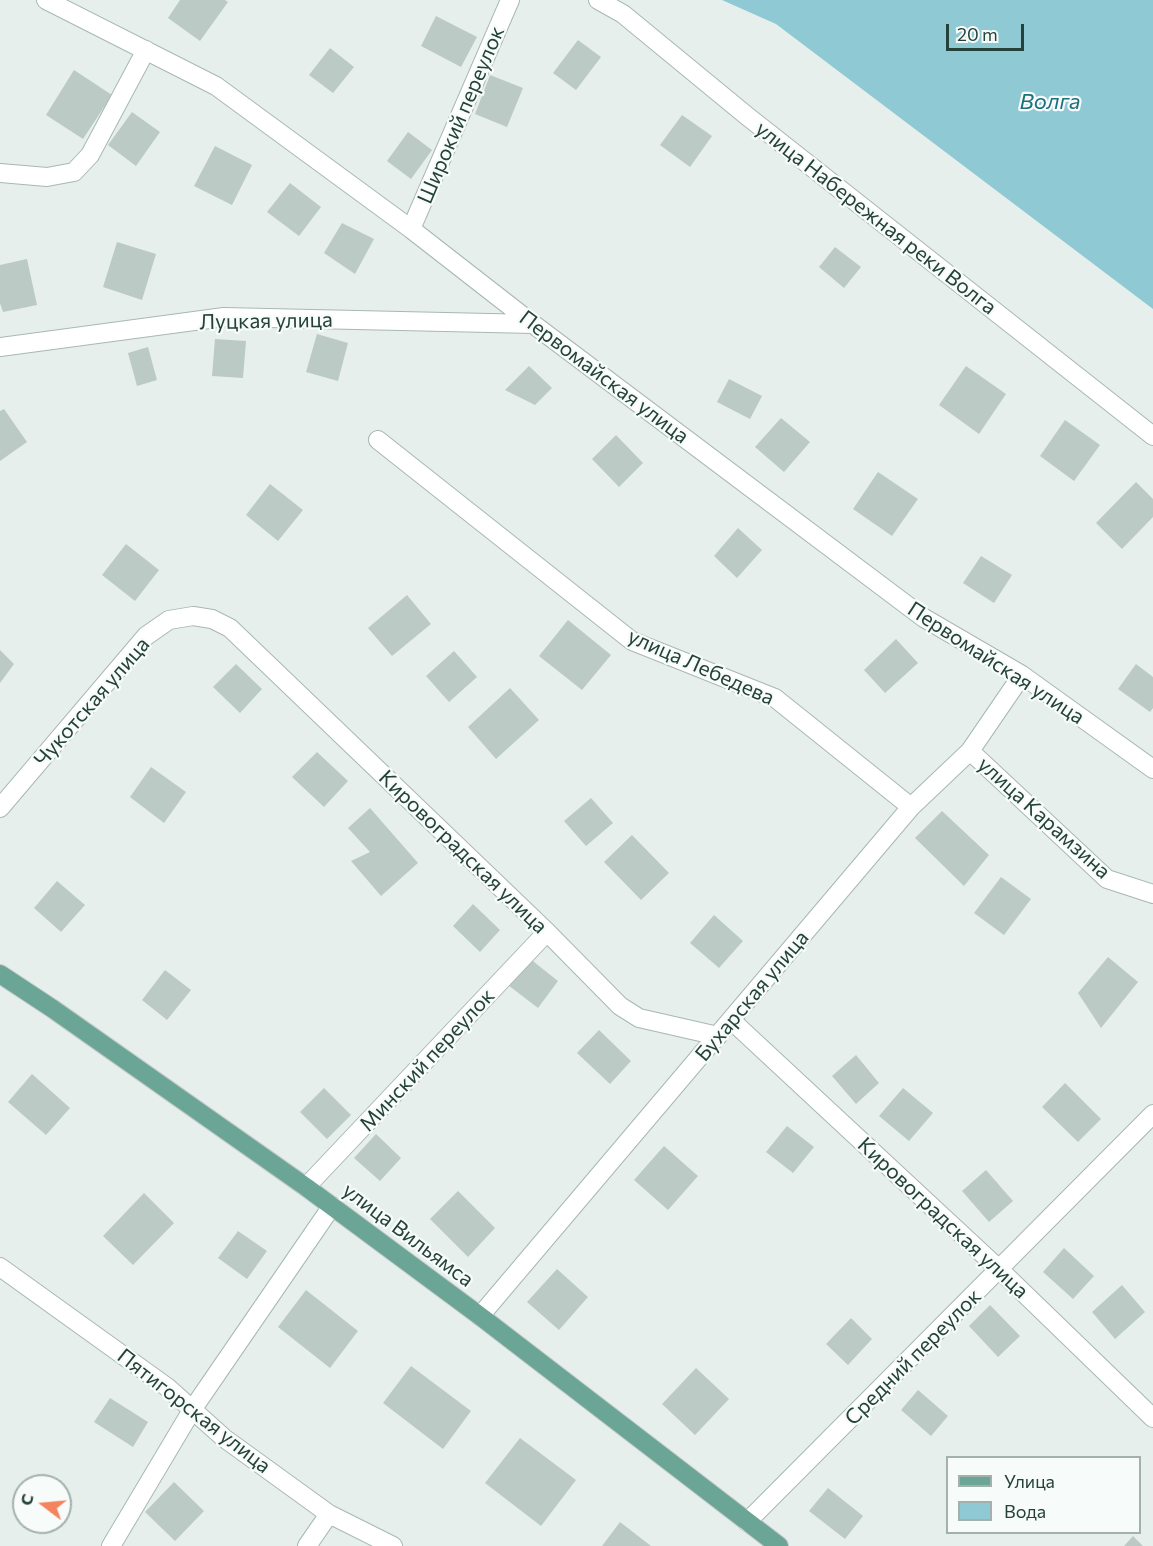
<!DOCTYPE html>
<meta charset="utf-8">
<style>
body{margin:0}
#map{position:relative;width:1153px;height:1546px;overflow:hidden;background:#e6efeb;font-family:Commissioner,sans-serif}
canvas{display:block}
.legend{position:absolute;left:946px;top:1456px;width:195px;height:78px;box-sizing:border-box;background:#f7fbf9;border:2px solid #a3b1ad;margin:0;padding:8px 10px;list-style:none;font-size:18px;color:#24423a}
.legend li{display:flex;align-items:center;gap:12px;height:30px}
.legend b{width:30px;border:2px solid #a3b1ad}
.north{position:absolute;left:12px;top:1474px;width:60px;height:60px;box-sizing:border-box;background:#f7fbf9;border:2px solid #a3b1ad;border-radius:50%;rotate:286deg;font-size:16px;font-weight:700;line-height:24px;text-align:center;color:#24423a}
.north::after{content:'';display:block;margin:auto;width:21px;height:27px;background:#f4845f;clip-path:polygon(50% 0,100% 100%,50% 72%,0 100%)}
.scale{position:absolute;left:946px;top:24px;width:78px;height:27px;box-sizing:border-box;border:3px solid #24423a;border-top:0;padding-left:8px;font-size:18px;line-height:21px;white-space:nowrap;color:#24423a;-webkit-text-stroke:4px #f7fbf9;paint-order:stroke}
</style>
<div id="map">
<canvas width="1153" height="1546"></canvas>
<ul class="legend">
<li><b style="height:8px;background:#6aa596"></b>Улица</li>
<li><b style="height:16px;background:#8ec9d4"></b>Вода</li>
</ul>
<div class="north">С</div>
<div class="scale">20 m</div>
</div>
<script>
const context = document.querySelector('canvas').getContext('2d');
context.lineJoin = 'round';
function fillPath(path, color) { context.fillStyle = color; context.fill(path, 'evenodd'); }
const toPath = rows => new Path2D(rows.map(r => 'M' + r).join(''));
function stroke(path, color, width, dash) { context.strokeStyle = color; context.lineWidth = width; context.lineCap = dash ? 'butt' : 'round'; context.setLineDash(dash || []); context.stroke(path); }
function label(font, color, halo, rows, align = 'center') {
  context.font = font + ' Commissioner,sans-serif'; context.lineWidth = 4.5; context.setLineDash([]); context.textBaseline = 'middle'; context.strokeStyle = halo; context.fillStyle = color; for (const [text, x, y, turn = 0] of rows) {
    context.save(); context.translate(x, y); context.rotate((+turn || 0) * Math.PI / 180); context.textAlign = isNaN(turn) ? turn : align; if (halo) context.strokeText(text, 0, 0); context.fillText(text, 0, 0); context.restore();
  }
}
const water = toPath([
 [722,0,1153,0,1153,309,776,24]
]);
const building = toPath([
 [180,0,225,0,228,2,200,41,168,18],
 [436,16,477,37,461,67,421,46],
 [578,40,601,57,576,90,553,73],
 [330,48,354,67,333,93,309,75],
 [74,70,112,95,83,139,46,115],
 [490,75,523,88,507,127,475,114],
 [132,112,160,132,136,166,108,145],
 [682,115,712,136,690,167,660,145],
 [408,132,432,150,411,179,387,161],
 [215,146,252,165,232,205,194,186],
 [290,183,321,207,299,236,267,212],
 [342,223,374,239,355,274,324,253],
 [117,242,156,254,142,300,103,287],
 [835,247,861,267,844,288,819,267],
 [27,259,37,305,3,312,0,303,0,265],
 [317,334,348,343,338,381,306,372],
 [215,339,246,341,243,378,212,376],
 [148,347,157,380,137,386,128,353],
 [529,366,552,388,535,405,505,390],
 [966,366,1006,394,979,434,939,405],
 [729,379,762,396,750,419,717,402],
 [4,409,27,442,0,461,0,411],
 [781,418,810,442,784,472,755,447],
 [1065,420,1100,445,1074,481,1040,456],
 [616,435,643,463,619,487,592,459],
 [878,472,918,499,892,536,853,509],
 [1136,482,1153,499,1153,517,1122,549,1096,523],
 [270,484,303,510,278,541,246,515],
 [738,528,762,550,737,578,714,556],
 [126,544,159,570,135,601,102,575],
 [981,556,1012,575,994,603,963,583],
 [407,595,431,624,392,656,368,628],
 [568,620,611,655,582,690,539,656],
 [896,639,918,663,885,693,864,670],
 [0,650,14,664,0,683],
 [454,651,477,677,449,702,426,676],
 [236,664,262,689,240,713,213,687],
 [1136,664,1153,677,1153,708,1150,712,1118,689],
 [510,688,539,720,496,759,468,727],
 [317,752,348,781,324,807,292,777],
 [151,767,186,792,164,823,130,797],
 [591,798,613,823,586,846,564,821],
 [370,808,418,863,381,896,351,861,370,852,348,828],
 [942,811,989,855,964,886,915,838],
 [632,835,669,873,641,900,604,862],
 [1001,877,1031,899,1004,935,974,913],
 [57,881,85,905,61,932,34,908],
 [473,904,500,930,480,952,453,926],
 [714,915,743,941,719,968,690,943],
 [1108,957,1138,982,1101,1028,1078,993],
 [529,958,558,981,538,1008,508,985],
 [165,970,191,990,167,1020,142,1000],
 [599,1030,631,1061,610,1084,577,1053],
 [856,1055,879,1083,856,1104,832,1076],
 [32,1074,70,1108,46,1135,8,1102],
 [1065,1083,1101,1119,1078,1142,1042,1107],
 [324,1088,351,1115,327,1139,300,1112],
 [903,1088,933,1113,909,1141,879,1116],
 [787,1126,814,1147,793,1173,766,1152],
 [376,1134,401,1158,380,1181,354,1158],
 [664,1146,698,1176,668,1210,634,1180],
 [986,1170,1013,1201,989,1222,962,1191],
 [458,1191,495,1228,468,1257,430,1219],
 [144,1193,174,1223,133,1265,103,1236],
 [238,1231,267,1251,247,1279,218,1258],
 [1064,1248,1094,1276,1073,1299,1043,1272],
 [557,1269,588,1297,559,1330,527,1302],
 [1122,1285,1145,1312,1115,1339,1092,1312],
 [306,1290,358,1331,330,1368,278,1327],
 [990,1305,1020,1336,998,1357,969,1326],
 [851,1318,872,1339,848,1365,826,1344],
 [411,1366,471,1411,443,1449,383,1403],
 [696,1368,729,1399,695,1435,662,1404],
 [918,1390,948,1416,931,1436,901,1410],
 [110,1398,148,1422,133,1447,94,1422],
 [520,1438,576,1480,541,1526,485,1483],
 [174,1482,204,1511,175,1541,145,1512],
 [828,1488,863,1516,845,1539,809,1511],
 [620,1522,651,1546,602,1546],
 [1133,1536,1143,1546,1124,1546]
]);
const minor = toPath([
 [46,0,216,86,411,229,533,324,924,618,1022,675,1153,769],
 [598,0,623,14,747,116,1153,436],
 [0,173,47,177,74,172,90,155,146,50],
 [411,229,510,0],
 [0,347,224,317,533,324],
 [378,440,632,641,775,698,911,807],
 [970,751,1107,879,1153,894],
 [0,808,146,636,169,620,193,616,212,619,230,628,547,932,620,1006,639,1018,718,1036],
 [731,1020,1000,1270,1153,1418],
 [306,1187,547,932],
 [0,1267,167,1387,224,1438,329,1514,393,1546],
 [480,1316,911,807,970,751,1022,675],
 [747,1522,1153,1114],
 [111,1546,192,1410,332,1206],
 [307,1546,329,1514]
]);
const primary = toPath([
 [0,974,53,1009,306,1187,480,1316,779,1546]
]);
const streetNames = [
 ["Широкий переулок",461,115,-67],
 ["улица Набережная реки Волга",876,218,38],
 ["Луцкая улица",266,321,-1],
 ["Первомайская улица",604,377,37],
 ["Первомайская улица",996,663,33],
 ["улица Лебедева",701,667,24],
 ["Чукотская улица",92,702,-49],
 ["улица Карамзина",1044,818,42],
 ["Кировоградская улица",463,852,44],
 ["Бухарская улица",752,996,-50],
 ["Минский переулок",427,1060,-47],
 ["Кировоградская улица",943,1218,43],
 ["улица Вильямса",408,1235,37],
 ["Средний переулок",913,1357,-45],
 ["Пятигорская улица",194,1411,38]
];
const waterNames = [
 ["Волга",1050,102]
];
fillPath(water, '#8ec9d4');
fillPath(building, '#bbcac4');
stroke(minor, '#a8b8b2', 20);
stroke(primary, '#c2cac8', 20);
stroke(minor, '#fff', 18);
stroke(primary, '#6aa596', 18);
label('21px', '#24423a', '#f7fbf9', streetNames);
label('italic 22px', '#1c6f80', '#f7fbf9', waterNames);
</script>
